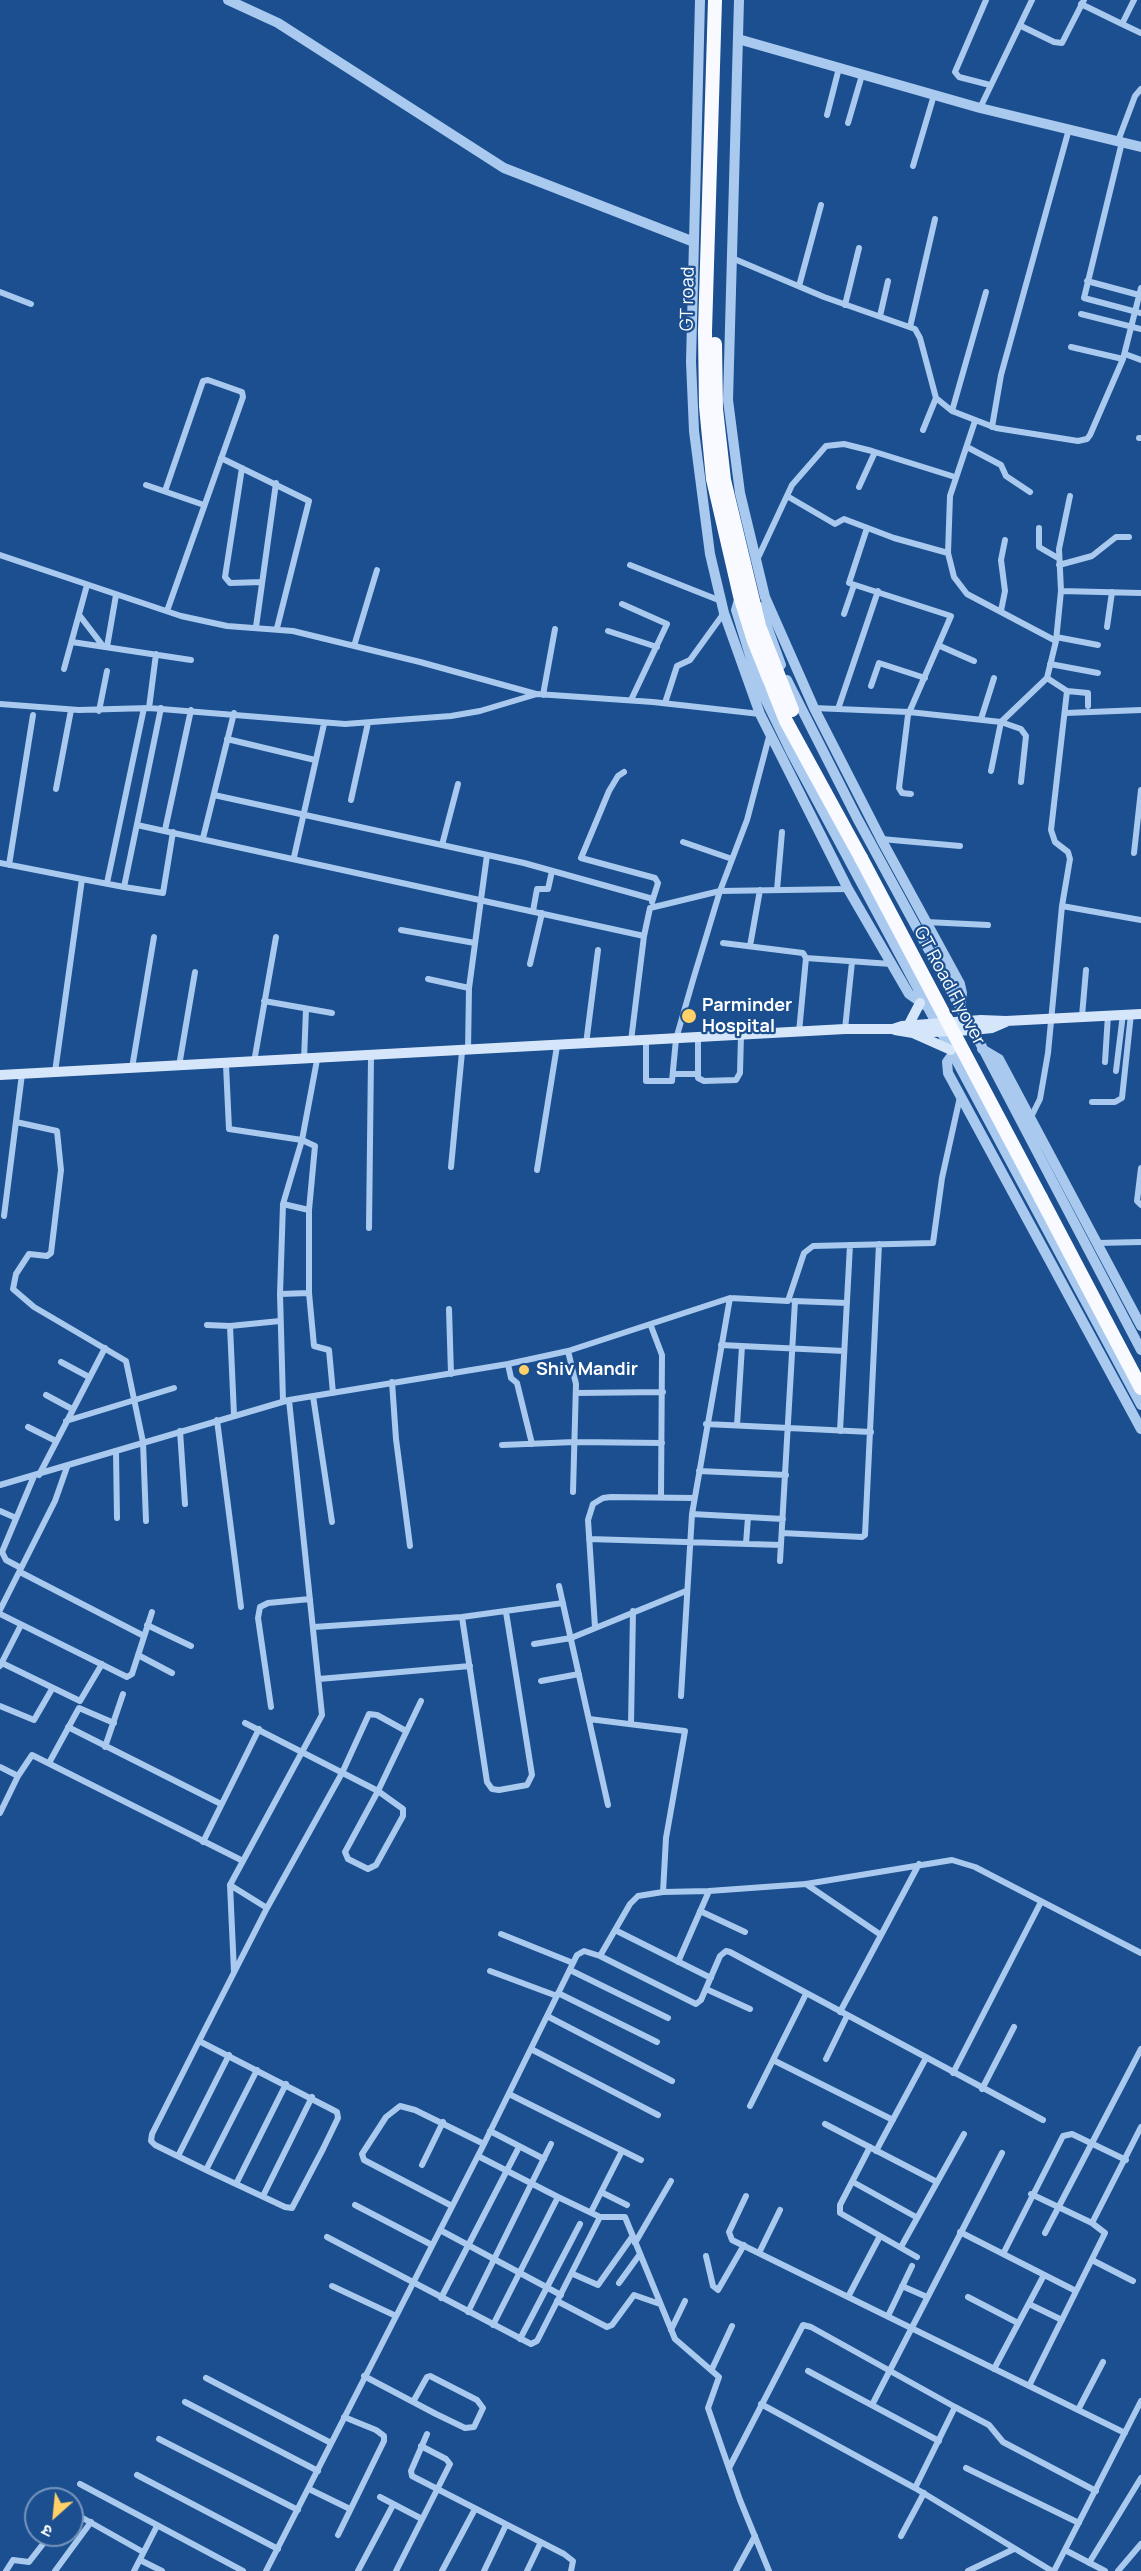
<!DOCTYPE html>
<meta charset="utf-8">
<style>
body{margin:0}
#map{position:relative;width:1141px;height:2571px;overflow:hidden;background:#1b4f8f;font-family:Manrope,"Noto Sans Devanagari",sans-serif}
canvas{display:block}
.north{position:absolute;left:24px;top:2487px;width:60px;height:60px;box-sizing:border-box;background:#1b4f8f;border:2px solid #7695bc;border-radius:50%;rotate:207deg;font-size:16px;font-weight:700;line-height:24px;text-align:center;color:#fff}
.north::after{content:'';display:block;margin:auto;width:21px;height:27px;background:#ffd166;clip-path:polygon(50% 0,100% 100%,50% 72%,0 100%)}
</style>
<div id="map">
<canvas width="1141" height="2571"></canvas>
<div class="north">उ</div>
</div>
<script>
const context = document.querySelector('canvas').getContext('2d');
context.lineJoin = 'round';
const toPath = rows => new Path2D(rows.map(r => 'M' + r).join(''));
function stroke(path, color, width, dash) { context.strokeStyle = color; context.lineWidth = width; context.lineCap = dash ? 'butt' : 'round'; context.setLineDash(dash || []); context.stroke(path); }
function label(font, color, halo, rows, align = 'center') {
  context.font = font + ' Manrope,sans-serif'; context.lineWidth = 4.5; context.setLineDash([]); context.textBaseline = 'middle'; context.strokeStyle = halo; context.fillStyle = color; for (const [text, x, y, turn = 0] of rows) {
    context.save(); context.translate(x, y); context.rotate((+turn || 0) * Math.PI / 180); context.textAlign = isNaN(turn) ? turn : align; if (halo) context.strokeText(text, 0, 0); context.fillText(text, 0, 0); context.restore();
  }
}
const minor = toPath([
 [986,0,955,72,959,77,990,85],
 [1134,0,1122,24,1141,33],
 [1081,4,1122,24],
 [1021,26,1054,42,1062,43,1084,0],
 [980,108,1032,0],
 [827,115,839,68],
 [848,123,862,75],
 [1118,141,1135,96,1141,89],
 [1122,142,1084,298,1141,313],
 [913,166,934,95],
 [732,258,824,297,915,329,920,338,936,398,952,411,996,428,1078,441,1087,439,1090,435,1123,359,1141,288],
 [1087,281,1139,295],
 [799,286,821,205],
 [0,292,31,304],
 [845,305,859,248],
 [1081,314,1141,329],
 [880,316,888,281],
 [910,327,935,219],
 [1071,347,1123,359],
 [1125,354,1141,360],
 [952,411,986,292],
 [975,421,950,496,948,553,954,577,967,594,1056,641],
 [992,427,1001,375,1069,129],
 [923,430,936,398],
 [1139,438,1141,438],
 [967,447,1001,465,1006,476,1030,492],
 [221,458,309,501,277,628],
 [242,468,225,577,230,583,262,582],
 [146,485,204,505],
 [859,487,875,452],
 [165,491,203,381,208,380,242,392,243,397,167,611],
 [787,496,835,524,844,519,894,538,948,553],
 [867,528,849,583,951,616,908,715,899,788,902,793,911,794],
 [1039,528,1039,547,1058,558],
 [0,555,181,616,227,626,293,631,420,662,536,694],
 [757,560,792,485,826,446,844,444,872,451,955,477],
 [630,565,721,601],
 [1059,565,1092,556,1116,537,1129,537],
 [1061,591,1059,549,1070,496],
 [622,604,667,624,631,700],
 [1001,611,1005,591,1001,560,1005,540],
 [844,614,854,585],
 [80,616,103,646],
 [256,627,276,483],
 [1107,627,1112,592],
 [608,631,657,647],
 [1056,637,1098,645],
 [72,642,191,660],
 [354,646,377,570],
 [940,646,974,661],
 [107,647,116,595],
 [1050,664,1098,673],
 [64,669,87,585],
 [1047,678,1067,691,1088,693,1088,706],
 [871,686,879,663,925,678],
 [543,695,555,629],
 [665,703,677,666,690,660,724,613],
 [0,704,79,710,149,708,345,724,451,716,480,711,537,694,653,702,760,714],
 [149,708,156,654],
 [161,708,124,887,163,893,173,832],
 [814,708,909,712,1001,722,1047,678,1056,641,1061,591,1141,593],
 [838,709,878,591],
 [99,711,107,671],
 [1066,713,1141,710],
 [981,719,994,678],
 [227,739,315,760],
 [991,771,1001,722,1021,729,1026,736,1021,782],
 [624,772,618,776,609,791,581,858,655,878,658,883,652,902],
 [56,789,71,710],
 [214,795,524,863,653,899],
 [351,800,368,723],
 [137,825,644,936],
 [165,830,191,710],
 [203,838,234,713],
 [881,839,960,846],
 [683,842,732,859],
 [442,845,458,784],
 [1134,853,1141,790],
 [294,857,324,724],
 [0,863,82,879],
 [9,865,33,715],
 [107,883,144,708],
 [777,890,782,832],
 [1062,906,1141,920],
 [533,911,537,889,548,889,552,871],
 [926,922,988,925],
 [401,930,475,943],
 [723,943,803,953,806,958,891,964],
 [750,946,760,890],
 [530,964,542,913],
 [428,979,469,988],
 [264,1001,332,1013],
 [1082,1016,1086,970],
 [845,1029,852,962],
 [799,1032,806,958],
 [698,1038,698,1078,704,1081,736,1080,740,1073,741,1035],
 [631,1041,644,936,650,908,720,891,848,889],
 [646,1041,646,1081,672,1081,676,1039,693,980,720,891,747,820,770,733],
 [586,1044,598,950],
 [468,1051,469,988,487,855],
 [304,1060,306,1009],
 [254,1062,276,937],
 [1105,1062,1108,1015],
 [226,1065,229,1129,302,1140,315,1146,309,1210,309,1293,280,1294],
 [179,1066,195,972],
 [132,1068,154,937],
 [1116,1071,1123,1014],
 [55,1072,82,879,124,887],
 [674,1074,698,1074],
 [1092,1102,1115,1102,1122,1098,1131,1014],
 [1031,1117,1040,1099,1048,1053,1062,906,1070,859,1068,852,1055,842,1051,830,1067,691],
 [16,1122,57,1131,61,1170,51,1253,47,1256,29,1254,16,1274,13,1289,34,1307,126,1361,143,1442,146,1521],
 [451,1167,462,1052],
 [1141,1168,1137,1201,1141,1205],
 [537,1170,557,1046],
 [283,1204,309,1210],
 [4,1216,22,1074],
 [369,1228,371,1057],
 [1097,1243,1141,1242],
 [309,1293,314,1346,329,1350,333,1393],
 [794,1301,847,1303],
 [449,1309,451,1374],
 [207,1325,230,1326,280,1321],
 [230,1326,234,1415],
 [651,1326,662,1355,661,1497],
 [721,1345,844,1351],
 [568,1351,576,1384,573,1492],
 [61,1362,89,1377],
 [508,1364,511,1378,517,1383,532,1444],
 [392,1382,396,1439,410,1546],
 [576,1393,663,1392],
 [46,1395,72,1409],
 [313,1396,332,1522],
 [289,1400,322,1715,230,1885,267,1908,342,1773,369,1714,377,1715,406,1731],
 [283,1401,280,1294,283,1204,302,1140,317,1060],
 [217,1420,241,1607],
 [66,1421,174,1388],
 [706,1424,871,1432],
 [737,1425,742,1346],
 [28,1427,56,1441],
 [180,1431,185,1504],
 [840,1431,850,1245],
 [502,1445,575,1442,662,1443],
 [116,1451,117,1518],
 [699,1471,786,1475],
 [39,1475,105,1348],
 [0,1485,289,1400,508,1364,568,1351,730,1298,788,1301,804,1253,813,1246,933,1243,942,1178,960,1097],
 [0,1511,16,1518],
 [692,1514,783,1519],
 [782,1533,862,1537,865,1535,879,1244],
 [589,1539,781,1545],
 [746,1544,748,1517],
 [780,1561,795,1301],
 [21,1568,6,1560,2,1552,34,1476],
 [20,1572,144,1636],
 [559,1586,608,1805],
 [0,1610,55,1501,67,1467],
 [0,1614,127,1677,132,1674,152,1612],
 [462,1617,487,1782,492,1789,499,1790,527,1785,532,1775,506,1612],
 [147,1625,191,1646],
 [314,1627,462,1617,563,1603],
 [595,1627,588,1520,593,1504,603,1498,611,1497,694,1498],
 [534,1644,571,1638,686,1591],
 [138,1655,172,1673],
 [2,1663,80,1701,102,1664],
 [0,1666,21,1625],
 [319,1679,470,1666],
 [541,1681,579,1674],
 [681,1696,692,1514,730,1298],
 [0,1706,34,1720,52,1689],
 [271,1707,258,1618,260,1607,268,1603,310,1599],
 [589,1719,685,1731,666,1838,663,1892],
 [245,1723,378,1791,403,1809,403,1816,376,1865,368,1869,348,1859,345,1852,378,1791,421,1701],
 [631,1724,633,1611],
 [68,1727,221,1804],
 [105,1747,123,1694],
 [49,1763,79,1708,114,1723],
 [0,1767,18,1776],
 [0,1813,18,1776,32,1755,243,1861],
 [203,1842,259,1729],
 [806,1884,881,1935],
 [230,1885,234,1972],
 [700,1911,745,1932],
 [615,1930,711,1978],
 [501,1934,573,1963],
 [600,1956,696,2004,701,2000,720,1956,726,1951,730,1952,1043,2120],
 [678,1962,709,1891],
 [570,1970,668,2018],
 [490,1971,557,1996],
 [706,1989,750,2009],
 [558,1993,657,2042],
 [840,2012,919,1864],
 [547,2016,672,2081],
 [199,2041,337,2112,338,2118,323,2149,292,2208,285,2207,206,2170,155,2145,151,2141,152,2134,199,2041,267,1908],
 [531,2049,658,2115],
 [826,2059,847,2016],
 [773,2060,893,2120],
 [953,2073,1041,1902],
 [982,2089,1014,2027],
 [509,2094,641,2160],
 [750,2106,806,1994],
 [825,2124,937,2182],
 [490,2131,544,2159],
 [870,2147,840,2205,840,2213,917,2257],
 [876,2151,926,2058],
 [178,2156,229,2055],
 [478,2156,558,2197,493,2325],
 [422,2165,443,2122],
 [206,2170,257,2070],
 [853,2182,916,2217],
 [236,2184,286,2084],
 [601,2192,627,2205],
 [263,2196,312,2097],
 [746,2196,729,2232,732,2240,1125,2433],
 [558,2197,600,2217],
 [355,2205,432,2245],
 [452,2206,364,2160,362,2154,386,2117,400,2106,415,2110,484,2144],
 [591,2212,622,2151],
 [1092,2223,1141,2127],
 [440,2230,561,2295],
 [960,2232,1076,2291],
 [1045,2233,1141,2049],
 [327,2237,531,2344,537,2341,600,2217,625,2217,675,2339,719,2377,708,2408,740,2500,769,2571],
 [635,2243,671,2181],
 [901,2247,964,2134],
 [759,2253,780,2210],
 [1003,2254,1063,2136,1072,2134,1126,2160],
 [706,2256,713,2286,718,2290,744,2245],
 [1092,2260,1133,2281],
 [573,2274,598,2285,632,2237],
 [619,2283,640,2254],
 [332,2286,396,2316],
 [902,2286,927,2297],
 [848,2297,880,2236],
 [968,2297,1018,2323],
 [441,2298,519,2147],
 [557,2301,607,2327,612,2325,634,2295,660,2304],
 [1029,2304,1062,2320],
 [468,2312,551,2144],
 [888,2316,912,2266],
 [671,2330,685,2301],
 [520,2339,580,2224],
 [712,2369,732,2326],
 [994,2369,1044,2275],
 [808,2371,939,2441],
 [364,2376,436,2414,465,2428,474,2427,483,2408,477,2400,430,2376,427,2377,413,2402],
 [206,2378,331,2443],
 [1029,2386,1105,2233,1092,2223,1031,2194],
 [185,2402,318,2471],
 [761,2404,915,2488,1052,2571],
 [872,2405,1002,2153],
 [955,2407,989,2425,1003,2442,1096,2491],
 [1078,2410,1103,2362],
 [427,2434,411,2471,412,2476,564,2554,573,2561,571,2571],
 [159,2439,298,2510],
 [729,2468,803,2325,811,2327,955,2407,915,2488],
 [966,2468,1079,2523],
 [137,2475,278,2549],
 [80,2484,243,2571],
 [309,2489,350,2509],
 [380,2497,422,2519],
 [72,2512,143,2552],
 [338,2535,384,2441,384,2436,376,2430,344,2417],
 [901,2536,924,2493],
 [1065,2550,1105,2571],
 [140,2560,162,2571],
 [1089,2563,1141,2478],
 [6,2571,13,2560,29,2562,50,2535],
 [55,2571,91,2522],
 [134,2571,157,2526],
 [266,2571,484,2144,577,1955,584,1951,600,1956,630,1904,638,1896,663,1892,709,1891,806,1884,952,1860,975,1867,1141,1953],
 [358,2571,393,2505],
 [396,2571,450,2464,446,2459,421,2446],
 [442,2571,475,2509],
 [484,2571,506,2525],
 [527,2571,541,2542],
 [736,2571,755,2536],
 [968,2571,1014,2549],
 [1054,2571,1141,2401],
 [1118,2571,1141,2544]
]);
const tertiary = toPath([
 [228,0,278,23,504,168,694,242],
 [700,0,691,362,694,431,710,554,724,613,760,714,848,889,909,994,929,1008],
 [739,0,728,400,740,493,765,597,814,708,881,839,960,984,962,993,960,1008],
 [738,39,980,108,1141,147],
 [740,596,736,610,760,688,792,754,1141,1405],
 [760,607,781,665],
 [787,680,857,818,962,1011],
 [970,1024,1141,1350],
 [982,1049,999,1059,1141,1326],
 [953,1054,947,1062,948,1073,1141,1429]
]);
const secondary = toPath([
 [908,1026,920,1003],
 [895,1030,913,1033,973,1030,992,1028,1006,1022],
 [915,1034,951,1050],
 [0,1075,845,1029,893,1029,902,1026,981,1020,1006,1021,1141,1014]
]);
const trunk = toPath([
 [715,0,705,331,706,406,713,479,740,596,754,641,786,721,861,858],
 [715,344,716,409,724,480,759,626,792,710],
 [1041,1198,1141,1388]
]);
const trunkBridge = toPath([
 [861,858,1041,1198]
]);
const markers = [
 [689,1016,8,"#ffd166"],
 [524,1370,6,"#ffd166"]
];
const streetNames = [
 ["GT road",688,299,-89],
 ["GT Road Flyover",949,986,62]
];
const poiNames = [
 ["Parminder",702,1006],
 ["Hospital",702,1027],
 ["Shiv Mandir",536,1370]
];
stroke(minor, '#a9c9ee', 6);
stroke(tertiary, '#a9c9ee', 10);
stroke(secondary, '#d6e6fa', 10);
stroke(trunk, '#f8faff', 14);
stroke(trunkBridge, '#f8faff', 14);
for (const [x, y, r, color] of markers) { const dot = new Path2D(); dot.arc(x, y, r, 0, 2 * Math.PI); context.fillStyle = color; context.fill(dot); stroke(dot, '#1b4f8f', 2); }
label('18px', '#fff', '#1b4f8f', streetNames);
label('bold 18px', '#fff', '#1b4f8f', poiNames, 'left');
</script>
